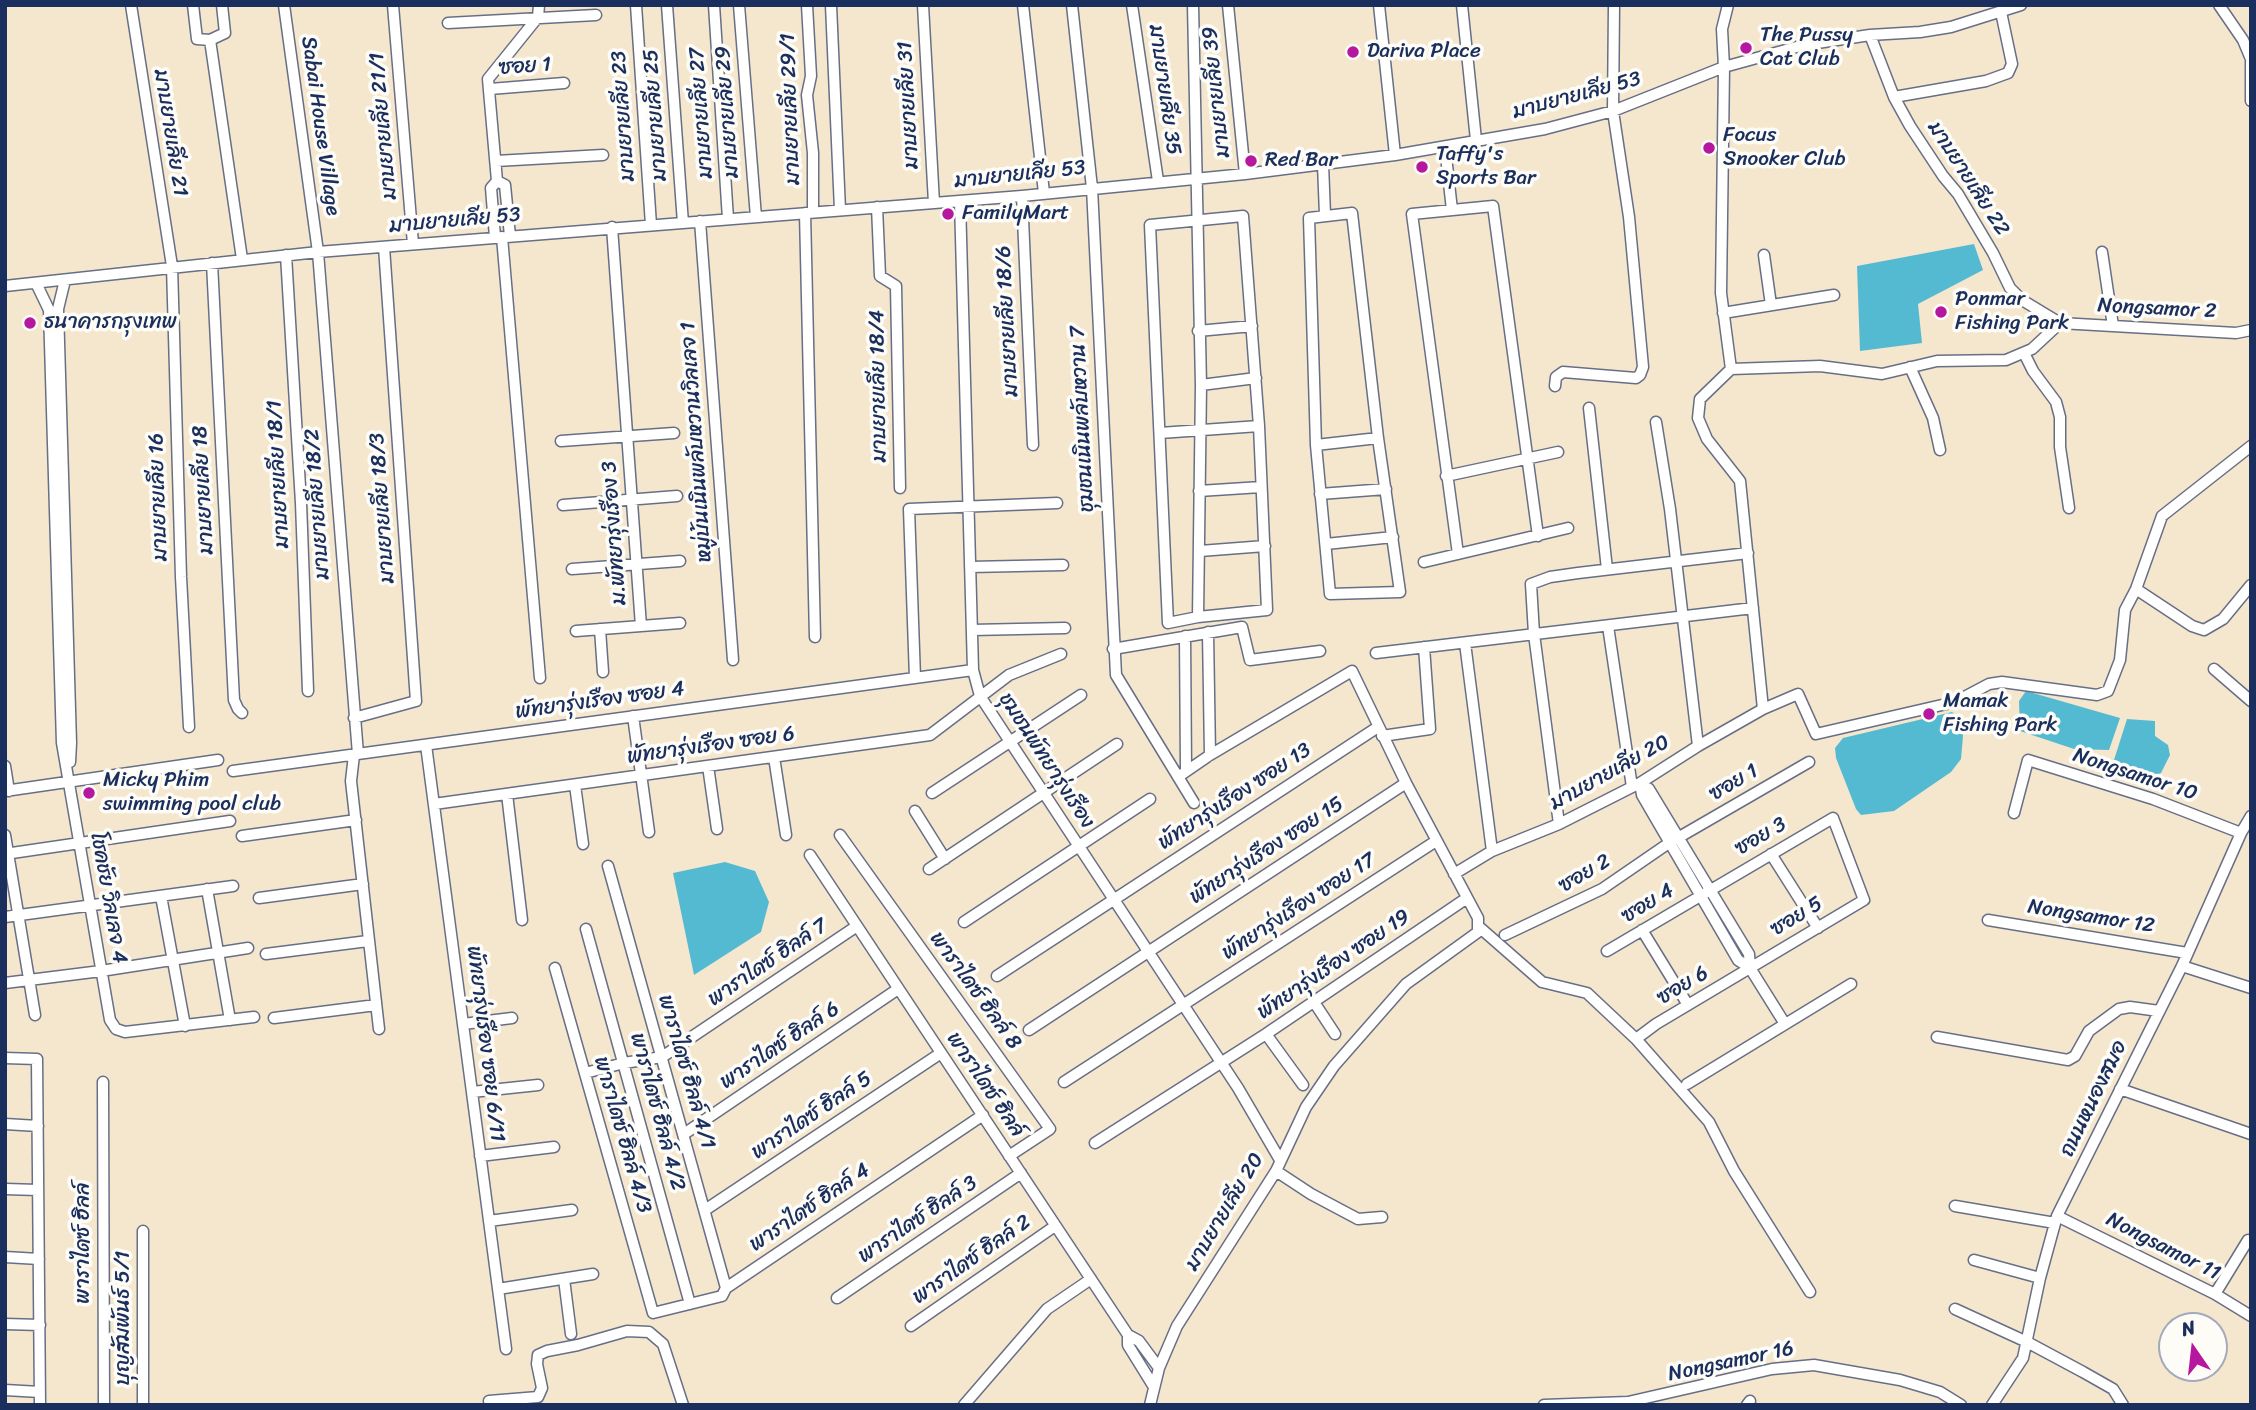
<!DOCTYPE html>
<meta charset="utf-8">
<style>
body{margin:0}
#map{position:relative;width:2256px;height:1410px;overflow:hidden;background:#f5e6ce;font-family:Sriracha,sans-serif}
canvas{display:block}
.frame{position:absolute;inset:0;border:7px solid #1b2f5e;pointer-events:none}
.north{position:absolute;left:2158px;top:1312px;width:70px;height:70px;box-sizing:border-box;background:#fdfcf7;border:2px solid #a3aaba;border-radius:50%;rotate:346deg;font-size:19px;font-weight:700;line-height:28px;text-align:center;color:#1b2f5e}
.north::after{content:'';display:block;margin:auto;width:24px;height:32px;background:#b5179e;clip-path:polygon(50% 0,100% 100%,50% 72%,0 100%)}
</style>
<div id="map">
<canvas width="2256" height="1410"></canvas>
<div class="frame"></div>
<div class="north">N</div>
</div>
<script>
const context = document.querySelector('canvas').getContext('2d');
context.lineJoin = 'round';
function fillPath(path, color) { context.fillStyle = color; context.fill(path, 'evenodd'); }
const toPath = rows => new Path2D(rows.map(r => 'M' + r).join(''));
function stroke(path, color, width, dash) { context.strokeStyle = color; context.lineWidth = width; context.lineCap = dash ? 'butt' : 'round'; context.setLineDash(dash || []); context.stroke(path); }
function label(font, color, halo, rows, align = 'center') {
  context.font = font + ' Sriracha,"Playpen Sans Thai",sans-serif'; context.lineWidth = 7; context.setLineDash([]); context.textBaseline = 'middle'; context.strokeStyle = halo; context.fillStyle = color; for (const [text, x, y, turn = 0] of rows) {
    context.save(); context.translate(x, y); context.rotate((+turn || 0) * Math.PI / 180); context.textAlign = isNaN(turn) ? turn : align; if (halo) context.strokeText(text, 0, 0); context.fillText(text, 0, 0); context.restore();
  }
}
const water = toPath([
 [1974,244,1983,270,1918,304,1922,343,1860,351,1857,266],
 [2026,691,2120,718,2109,750,2074,749,2020,731,2019,701],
 [1952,712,1962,719,1963,736,1961,759,1951,772,1894,811,1861,815,1856,809,1836,758,1835,748,1843,738],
 [2127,719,2155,721,2155,736,2168,745,2170,755,2161,773,2147,778,2114,760],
 [725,862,755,871,769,902,761,932,694,975,673,873]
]);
const minor = toPath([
 [131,5,172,266,181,577,189,727],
 [193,5,197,39,210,40,225,33,222,5],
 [284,5,318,252,358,754],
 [393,5,413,244],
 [636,5,651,225],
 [667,5,683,223],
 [714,5,728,219],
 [739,5,756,217],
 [807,5,811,76,807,95,813,153,813,212],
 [831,5,840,210],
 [923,5,934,203],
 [1023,5,1044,193],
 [1072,5,1092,188,1116,675,1194,803],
 [1132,5,1158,181],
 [1193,5,1201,385,1198,617],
 [1228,5,1245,174],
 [1379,5,1395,155],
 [1462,5,1476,140],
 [1728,5,1722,29,1724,67,1721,293,1731,369,1700,399,1698,418,1707,439,1740,481,1763,709],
 [2219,5,2243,40,2251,59],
 [448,23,596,15],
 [1870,35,1894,97,1910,126,1943,176,1958,194,1993,253,2010,288,2022,300,2060,323,2236,333,2251,330],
 [210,40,242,259],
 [2251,62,2251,101],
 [490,89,564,83],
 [1894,97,1986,81,2008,73,2012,64,2001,12],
 [1445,147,1452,210],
 [496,161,603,155],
 [1323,164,1325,215],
 [497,181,505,185,510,236],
 [1022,196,1033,445],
 [960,201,973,670,980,696,1238,1088,1280,1160],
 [877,207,880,276,896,286,900,488],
 [805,213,815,637],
 [1352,213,1378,438,1400,592,1330,594,1316,445,1309,218,1352,213],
 [1243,216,1259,426,1267,610,1198,617,1168,623,1150,225,1243,216],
 [700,221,733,660],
 [612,227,641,626],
 [495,237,491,188,497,181,488,79,538,17,539,5],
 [502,237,540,678],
 [2102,252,2113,326],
 [286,255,301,503,308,691],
 [1764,255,1771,305],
 [212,263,234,700,238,709,242,713],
 [65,280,58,309,71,743,70,762],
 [36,283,49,310,62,743,110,1020,116,1029,125,1032,254,1017],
 [5,286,318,252,1022,196,1245,174,1395,155,1545,129,1613,111,1724,67,1804,45,1870,35,1920,32,1951,27,2021,5],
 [1723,313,1834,295],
 [1198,331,1252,326],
 [2024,353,2033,371,2056,402,2060,417,2060,447,2069,508],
 [1910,367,1933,418,1940,450],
 [1731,369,1820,366,1882,374,1937,361,2006,360,2032,349,2060,323],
 [1201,385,1256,378],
 [1555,386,1556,377,1563,372,1636,378,1640,375,1643,367,1629,217,1613,111,1614,5],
 [1589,408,1607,569],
 [1656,422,1670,509,1698,746],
 [1160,433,1259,426],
 [561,441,674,433],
 [1316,445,1378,438],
 [1446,476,1558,452],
 [1199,491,1261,487],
 [1320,494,1386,489],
 [563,505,677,496],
 [1326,544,1393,537],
 [1200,551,1265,546],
 [1458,554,1412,214,1493,206,1538,536],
 [1424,562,1568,528],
 [970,567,1063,565],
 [572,569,680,561],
 [2136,589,2192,626,2204,630,2223,619,2251,585],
 [1608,626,1632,787],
 [600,629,603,672],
 [972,630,1065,628],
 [576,631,680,623],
 [1208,632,1210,755],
 [1185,636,1186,770],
 [1465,643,1492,851],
 [1113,649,1242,627,1250,660,1320,651],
 [1376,653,1753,608],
 [2214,669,2251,701],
 [915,678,909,509,1057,503],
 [633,716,649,832],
 [354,718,416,701,384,247],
 [1382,736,1430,729,1424,647],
 [426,745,506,1349],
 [354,755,351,781,379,1029],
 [774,757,786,835],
 [5,766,9,791],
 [708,766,717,829],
 [233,771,973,670],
 [1640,783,1642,795,1738,960,1750,968,1785,1024],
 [1640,783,1649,789,1749,954,1750,968],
 [575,785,583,844],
 [5,791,218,760],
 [932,793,1081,695],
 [507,794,522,920],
 [434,804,930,735,1009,675,1061,654],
 [915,811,945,859],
 [2014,813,2028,760,2153,799,2241,833],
 [1559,824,1534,634,1531,584,1550,577,1578,573,1748,553],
 [5,835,35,1015],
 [840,835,1050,1129,1009,1156],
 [242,836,356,820],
 [5,854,230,821],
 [1771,854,1818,928],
 [810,855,1128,1335],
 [608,866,726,1288],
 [929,869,1117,744],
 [1454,874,1492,851,1559,824,1640,783,1698,746,1763,709,1798,694,1816,734,1955,702,1989,684,2002,682,2097,695,2108,691,2120,660,2125,610,2136,589,2162,516,2251,446],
 [207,889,230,1020],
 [161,896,185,1026],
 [259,898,363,884],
 [5,917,233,886],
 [1988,920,2187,953],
 [964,922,1150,799],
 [1478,926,1542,982,1587,993,1636,1039,1709,1122,1734,1171,1810,1292],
 [586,929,690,1304],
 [1642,930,1688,1005],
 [1505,935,1602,889,1669,843,1809,762],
 [1607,951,1833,818,1864,900,1656,1024,1636,1039],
 [266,954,368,941],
 [2182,966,2251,988],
 [555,968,653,1313,722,1296,726,1288,983,1115],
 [997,976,1378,727],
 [5,983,101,971,248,948],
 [1314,1002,1335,1034],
 [274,1018,376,1005],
 [463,1024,512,1018],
 [1029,1030,1406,783],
 [1266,1034,1303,1085],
 [1937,1037,2068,1060,2075,1056,2089,1031,2119,1009,2130,1007,2159,1011],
 [5,1058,37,1059,40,1405],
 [585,1073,624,1063,662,1057,857,926],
 [103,1082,104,1405],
 [1064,1082,1436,841],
 [1687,1084,1851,984],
 [2120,1089,2251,1134],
 [472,1092,538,1085],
 [5,1124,38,1126],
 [684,1134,898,989],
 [1095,1143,1266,1034,1467,898],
 [480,1156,554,1147],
 [1276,1171,1311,1194,1358,1219,1382,1217],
 [5,1189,38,1190],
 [1955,1206,2055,1223],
 [705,1210,941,1053],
 [2057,1216,2215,1294,2251,1316],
 [489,1221,572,1210],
 [143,1231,143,1405],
 [5,1257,39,1259],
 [1974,1260,2040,1278],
 [564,1279,571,1334],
 [498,1289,593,1274],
 [2215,1294,2248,1240],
 [837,1298,1021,1173],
 [1955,1309,2027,1342,2083,1372,2113,1389,2123,1405],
 [5,1324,40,1325],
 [911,1326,1055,1226],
 [1154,1387,1128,1345,1128,1335,1139,1341,1159,1368],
 [5,1390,40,1392],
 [489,1401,538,1397,542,1388,537,1364,538,1355,547,1351,578,1345,627,1331,649,1332,663,1344,683,1405],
 [964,1405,1047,1309,1091,1279],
 [1150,1405,1159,1368,1177,1326,1276,1171,1306,1107,1334,1066,1406,984,1478,932,1478,918,1406,783,1352,671,1210,755,1178,777],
 [1544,1405,1628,1402,1772,1369,1814,1365,1900,1380,1940,1392,1961,1405],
 [1747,1405,1750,1401],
 [1992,1405,2023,1358,2040,1278,2057,1216,2182,966,2241,833,2251,816]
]);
const markers = [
 [1746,48,7,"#b5179e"],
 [1353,52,7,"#b5179e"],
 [1709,148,7,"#b5179e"],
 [1251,161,7,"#b5179e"],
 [1422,167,7,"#b5179e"],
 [948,214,7,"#b5179e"],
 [1941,312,7,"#b5179e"],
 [30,323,7,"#b5179e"],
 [1929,714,7,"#b5179e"],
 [89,793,7,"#b5179e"]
];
const poiNames = [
 ["The Pussy",1760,36],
 ["Cat Club",1760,60],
 ["Dariva Place",1367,52],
 ["Focus",1723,136],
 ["Snooker Club",1723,160],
 ["Taffy's",1436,155],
 ["Sports Bar",1436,179],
 ["Red Bar",1265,161],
 ["FamilyMart",962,214],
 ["Ponmar",1955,300],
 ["Fishing Park",1955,324],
 ["ธนาคารกรุงเทพ",44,323],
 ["Mamak",1943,702],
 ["Fishing Park",1943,726],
 ["Micky Phim",103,781],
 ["swimming pool club",103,805]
];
const streetNames = [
 ["ซอย 1",525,67,-4],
 ["มาบยายเลีย 35",1164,90,82],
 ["มาบยายเลีย 39",1217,92,-96],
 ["มาบยายเลีย 53",1577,96,-15],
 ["มาบยายเลีย 31",909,105,-93],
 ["มาบยายเลีย 29/1",791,109,-92],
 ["มาบยายเลีย 29",728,112,-94],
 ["มาบยายเลีย 27",702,113,-94],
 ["มาบยายเลีย 25",656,115,-94],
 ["มาบยายเลีย 23",624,116,-94],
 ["Sabai House Village",320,126,82],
 ["มาบยายเลีย 21/1",384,126,-95],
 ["มาบยายเลีย 21",170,133,81],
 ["มาบยายเลีย 53",1020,175,-6],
 ["มาบยายเลีย 22",1968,179,57],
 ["มาบยายเลีย 53",455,221,-5],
 ["Nongsamor 2",2157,309,3],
 ["มาบยายเลีย 18/6",1008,321,-93],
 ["มาบยายเลีย 18/4",879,386,-91],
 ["ชุมชนเนินพลับหวาน 7",1083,419,-93],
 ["หมู่บ้นเนินพลับหวานวิลเลจ 1",697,442,-94],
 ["มาบยายเลีย 18/1",279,474,-93],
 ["มาบยายเลีย 18",204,490,-93],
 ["มาบยายเลีย 16",159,497,-92],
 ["มาบยายเลีย 18/2",318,504,-94],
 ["มาบยายเลีย 18/3",383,508,-94],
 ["ม.พัทยารุ่งเรือง 3",615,533,-94],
 ["พัทยารุ่งเรือง ซอย 4",600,701,-8],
 ["พัทยารุ่งเรือง ซอย 6",711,746,-8],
 ["ชุมชนพัทยารุ่งเรือง",1046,761,57],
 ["มาบยายเลีย 20",1610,773,-29],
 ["Nongsamor 10",2135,775,18],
 ["ซอย 1",1734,783,-30],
 ["พัทยารุ่งเรือง ซอย 13",1235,797,-33],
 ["ซอย 3",1761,837,-30],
 ["พัทยารุ่งเรือง ซอย 15",1267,851,-33],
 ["ซอย 2",1585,874,-30],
 ["โชคชัย วิลเลจ 4",108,898,80],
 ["ซอย 4",1648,904,-31],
 ["พัทยารุ่งเรือง ซอย 17",1299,907,-33],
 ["ซอย 5",1797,917,-31],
 ["Nongsamor 12",2091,917,9],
 ["พาราไดซ์ ฮิลล์ 7",768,963,-34],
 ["พัทยารุ่งเรือง ซอย 19",1334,965,-34],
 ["ซอย 6",1683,986,-31],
 ["พาราไดซ์ ฮิลล์ 8",975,991,54],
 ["พัทยารุ่งเรือง ซอย 6/11",485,1044,83],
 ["พาราไดซ์ ฮิลล์ 6",780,1046,-34],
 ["พาราไดซ์ ฮิลล์ 4/1",686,1072,74],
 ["พาราไดซ์ ฮิลล์",985,1085,56],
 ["ถนนหนองสมอ",2094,1099,-64],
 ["พาราไดซ์ ฮิลล์ 4/2",657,1112,75],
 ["พาราไดซ์ ฮิลล์ 5",812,1116,-34],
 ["พาราไดซ์ ฮิลล์ 4/3",622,1135,74],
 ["พาราไดซ์ ฮิลล์ 4",810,1208,-34],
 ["มาบยายเลีย 20",1225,1212,-59],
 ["พาราไดซ์ ฮิลล์ 3",918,1220,-34],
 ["พาราไดซ์ ฮิลล์",84,1243,-90],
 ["Nongsamor 11",2163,1247,27],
 ["พาราไดซ์ ฮิลล์ 2",972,1260,-35],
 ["บุญสัมพันธ์ 5/1",124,1318,-90],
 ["Nongsamor 16",1731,1362,-12]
];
fillPath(water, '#54bad2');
stroke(minor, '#676f85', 13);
stroke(minor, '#fff', 10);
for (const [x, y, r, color] of markers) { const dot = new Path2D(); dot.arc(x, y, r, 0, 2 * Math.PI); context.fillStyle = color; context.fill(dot); stroke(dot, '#fdfcf7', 2.5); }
label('21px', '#1b2f5e', '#fdfcf7', poiNames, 'left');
label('21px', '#1b2f5e', '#fdfcf7', streetNames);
</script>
